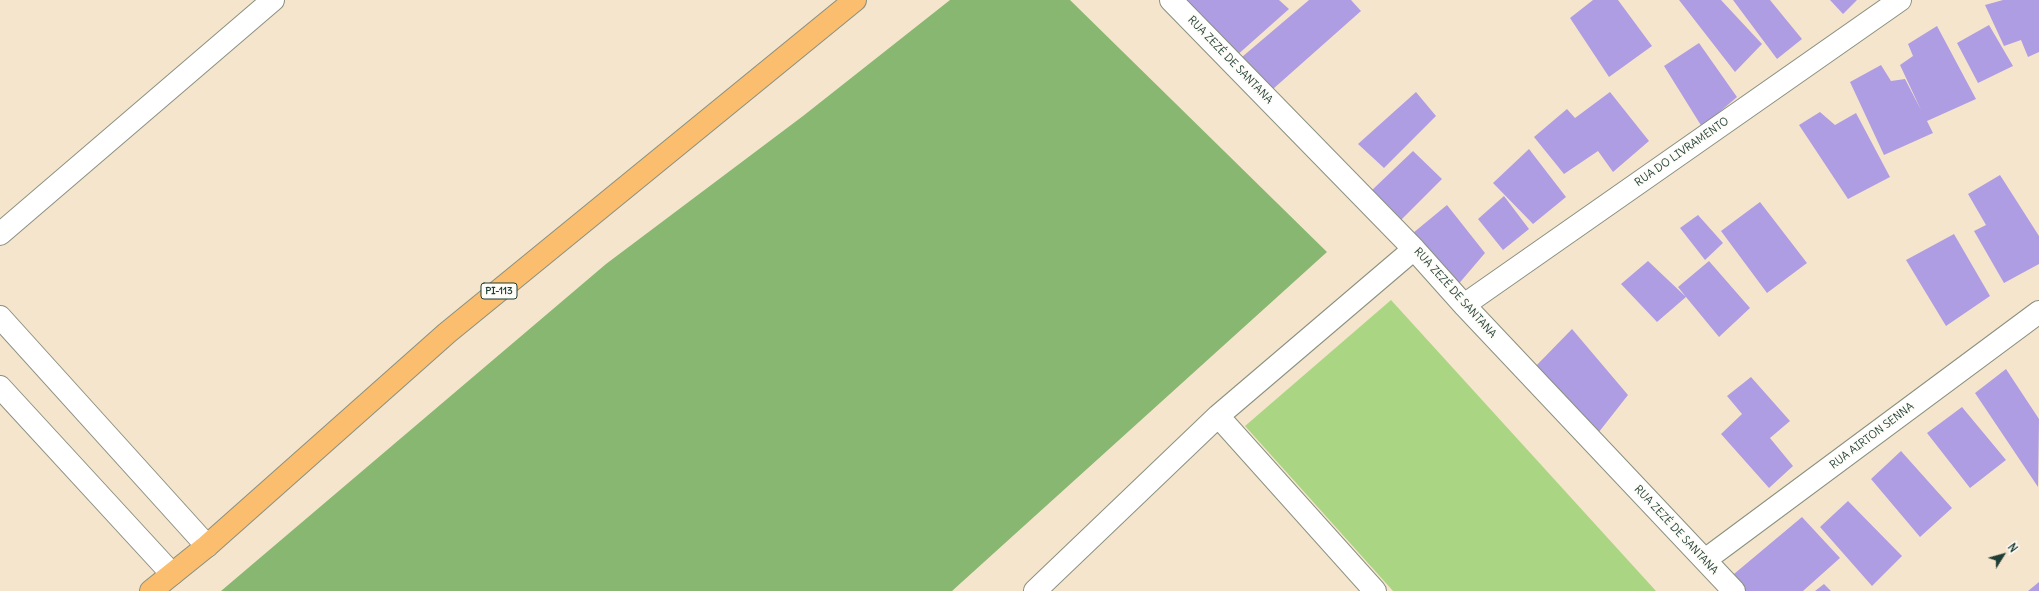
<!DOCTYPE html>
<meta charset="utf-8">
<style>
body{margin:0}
#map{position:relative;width:2039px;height:591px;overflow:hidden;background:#f6e5cd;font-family:Delius,sans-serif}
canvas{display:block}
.north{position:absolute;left:1983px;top:535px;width:40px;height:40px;-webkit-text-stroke:3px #fdfcf7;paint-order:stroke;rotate:53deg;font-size:11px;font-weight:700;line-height:16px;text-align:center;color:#1f3d34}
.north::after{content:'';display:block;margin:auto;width:14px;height:18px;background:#1f3d34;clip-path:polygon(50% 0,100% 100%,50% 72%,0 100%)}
</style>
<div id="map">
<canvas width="2039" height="591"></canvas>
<div class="north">N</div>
</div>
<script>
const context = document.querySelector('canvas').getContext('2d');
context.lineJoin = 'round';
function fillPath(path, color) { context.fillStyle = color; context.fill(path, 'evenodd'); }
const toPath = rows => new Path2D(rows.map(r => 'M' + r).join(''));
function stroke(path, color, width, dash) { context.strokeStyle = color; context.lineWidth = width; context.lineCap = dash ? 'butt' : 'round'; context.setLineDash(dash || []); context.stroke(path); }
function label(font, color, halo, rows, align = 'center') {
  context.font = font + ' Delius,sans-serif'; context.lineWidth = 3.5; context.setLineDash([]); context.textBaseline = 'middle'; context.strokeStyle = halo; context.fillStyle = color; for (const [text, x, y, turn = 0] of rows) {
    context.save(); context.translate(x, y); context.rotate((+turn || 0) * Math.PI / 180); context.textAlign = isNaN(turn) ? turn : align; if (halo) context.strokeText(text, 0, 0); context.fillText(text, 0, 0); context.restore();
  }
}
const green = toPath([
 [1391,300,1656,591,1393,591,1245,426]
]);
const forest = toPath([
 [950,0,1070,0,1327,252,952,591,221,591,606,264,803,116]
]);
const building = toPath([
 [1186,0,1279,0,1289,9,1235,57],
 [1309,0,1351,0,1361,11,1273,89,1242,57],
 [1593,0,1618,0,1652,46,1609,77,1570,18],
 [1679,0,1721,0,1762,44,1735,72],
 [1733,0,1770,0,1802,39,1777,59],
 [1830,0,1857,0,1843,14],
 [2003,0,2039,0,2039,52,2028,57,2021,40,2004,46,1985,5],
 [1989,25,2013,66,1978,83,1957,43],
 [1937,26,1976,99,1927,121,1933,133,1884,155,1850,82,1881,65,1891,81,1905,79,1921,110,1900,65,1913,56,1908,44],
 [1699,43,1737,97,1702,127,1664,66],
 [1416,92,1436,116,1384,168,1358,144],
 [1610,92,1649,141,1613,172,1598,151,1564,174,1534,137,1567,109,1575,118],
 [1820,112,1835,125,1856,113,1890,177,1848,199,1799,125],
 [1529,149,1566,197,1533,224,1493,183],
 [1413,151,1442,179,1400,221,1370,192],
 [2000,175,2039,236,2039,264,2004,283,1974,231,1986,225,1968,194],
 [1504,196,1529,229,1503,250,1478,219],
 [1760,202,1807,263,1767,293,1721,231],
 [1447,205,1485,253,1456,287,1413,233],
 [1698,215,1723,243,1705,260,1680,228],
 [1954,234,1990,296,1946,326,1906,260],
 [1648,261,1686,297,1678,287,1709,261,1750,308,1719,337,1686,297,1657,322,1621,284],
 [1572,329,1628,395,1595,437,1532,370],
 [2006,369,2039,419,2038,487,1975,393],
 [1751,377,1790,421,1770,438,1793,466,1769,488,1721,434,1742,414,1727,396],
 [1962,407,2006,460,1970,488,1927,433],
 [1901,451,1952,508,1920,537,1871,479],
 [1848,501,1902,556,1872,586,1820,527],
 [1802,517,1840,558,1803,591,1739,591,1728,579],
 [2039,582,2039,591,2028,591],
 [1824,584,1831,591,1815,591]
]);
const minor = toPath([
 [1171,0,1414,249,1464,305,1734,591],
 [0,234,273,0],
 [1464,305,1900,0],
 [0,317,207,546],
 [0,387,172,574],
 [1218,416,1375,591],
 [1705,560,2039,312],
 [1035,591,1218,416,1414,249]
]);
const primary = toPath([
 [151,591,207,546,447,333,855,0]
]);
const shields = [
 [499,291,36]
];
const shieldNames = [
 ["PI-113",499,291]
];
const streetNames = [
 ["RUA ZEZÉ DE SANTANA",1230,60,46],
 ["RUA DO LIVRAMENTO",1682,152,-35],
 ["RUA ZEZÉ DE SANTANA",1455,293,48],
 ["RUA AIRTON SENNA",1872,436,-37],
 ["RUA ZEZÉ DE SANTANA",1676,530,47]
];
fillPath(green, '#aad683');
fillPath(forest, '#87b771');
fillPath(building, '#af9de3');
stroke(minor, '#8a9180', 24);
stroke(primary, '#8a9180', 24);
stroke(minor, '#fff', 22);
stroke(primary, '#fbbd6e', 22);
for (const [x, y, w] of shields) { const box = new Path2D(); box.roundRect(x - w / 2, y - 8, w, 16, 3); context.fillStyle = '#fdfcf7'; context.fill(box); stroke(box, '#1f3d34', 1); }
label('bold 10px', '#1f3d34', null, shieldNames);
label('11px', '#1f3d34', '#fdfcf7', streetNames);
</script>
